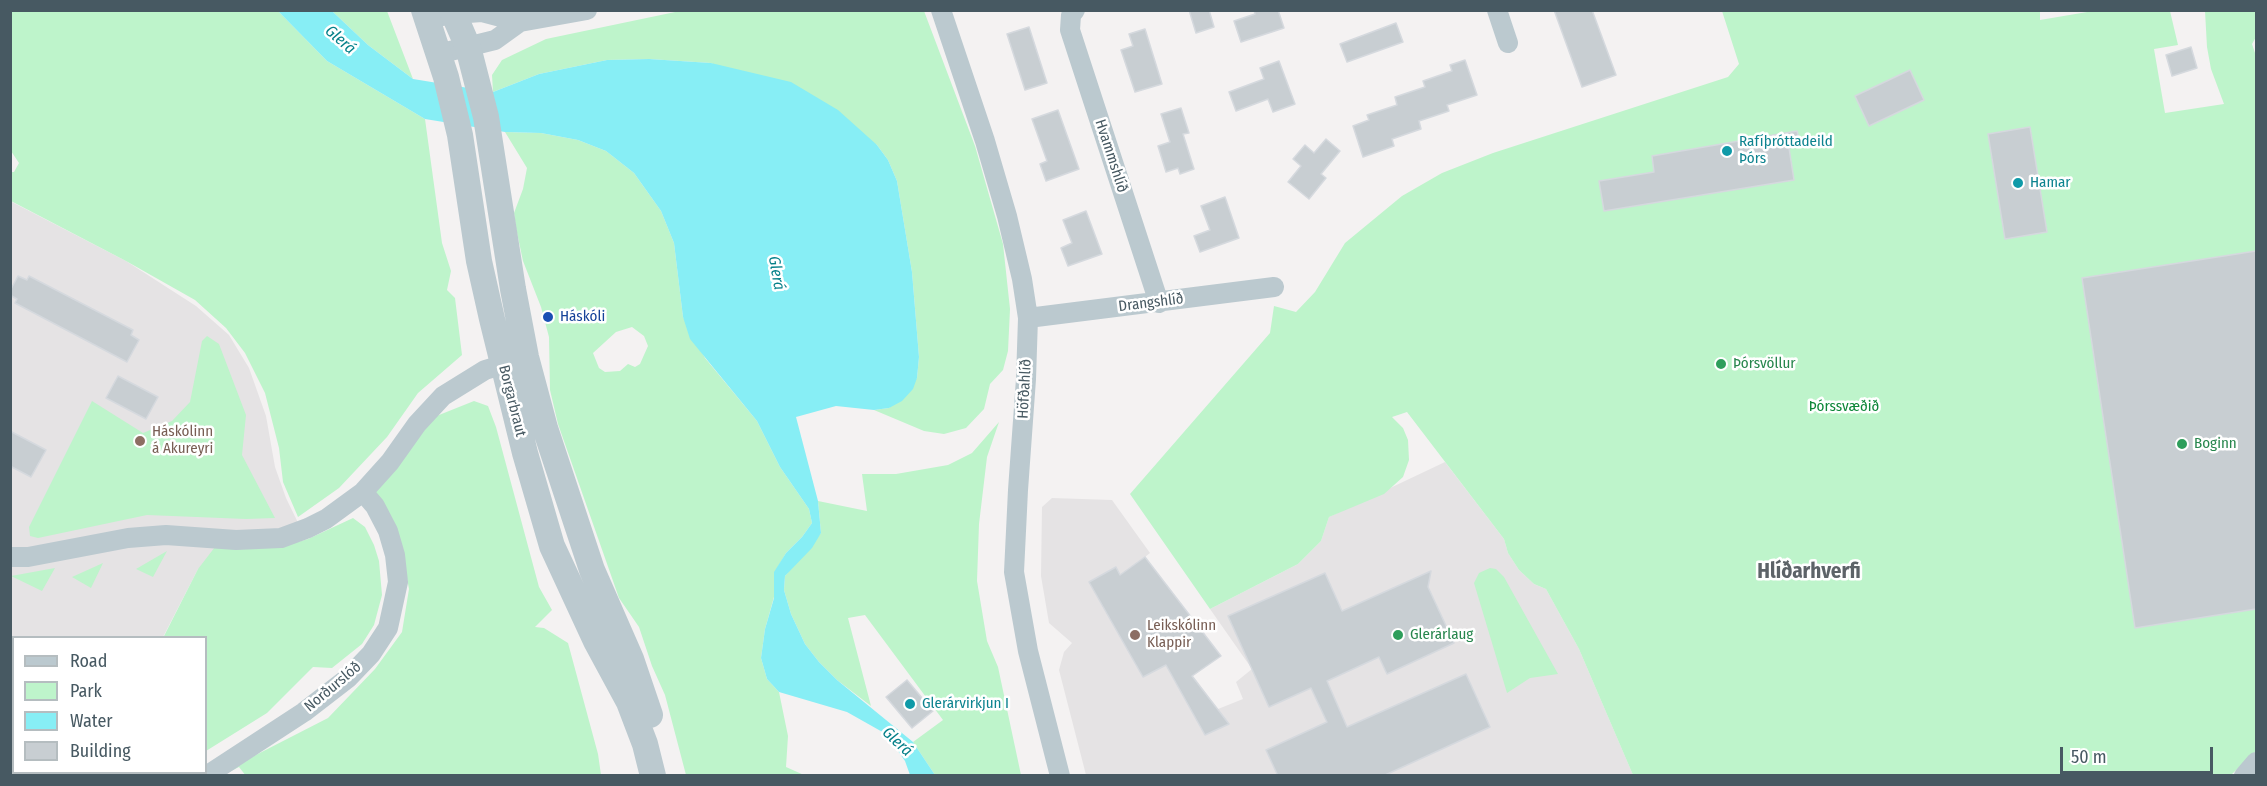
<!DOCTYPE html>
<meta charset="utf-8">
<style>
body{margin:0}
#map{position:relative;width:2267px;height:786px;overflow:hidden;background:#f4f2f2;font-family:"Fira Sans Condensed",sans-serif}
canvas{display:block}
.frame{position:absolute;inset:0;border:12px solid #475962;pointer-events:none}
.legend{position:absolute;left:12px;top:636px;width:195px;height:138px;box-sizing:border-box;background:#fff;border:2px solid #b5bdc0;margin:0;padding:8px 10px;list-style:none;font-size:18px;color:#475962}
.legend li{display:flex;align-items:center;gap:12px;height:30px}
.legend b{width:30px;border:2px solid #b5bdc0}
.scale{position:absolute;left:2060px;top:747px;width:153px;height:27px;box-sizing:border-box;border:3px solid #475962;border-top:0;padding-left:8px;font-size:18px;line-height:21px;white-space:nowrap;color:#475962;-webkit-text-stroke:4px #fff;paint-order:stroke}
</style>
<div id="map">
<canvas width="2267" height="786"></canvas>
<div class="frame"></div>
<ul class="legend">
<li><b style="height:8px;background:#bbc9cf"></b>Road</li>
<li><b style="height:16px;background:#bef4cb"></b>Park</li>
<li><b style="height:16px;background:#87eef5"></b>Water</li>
<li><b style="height:16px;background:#c8ced2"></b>Building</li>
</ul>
<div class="scale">50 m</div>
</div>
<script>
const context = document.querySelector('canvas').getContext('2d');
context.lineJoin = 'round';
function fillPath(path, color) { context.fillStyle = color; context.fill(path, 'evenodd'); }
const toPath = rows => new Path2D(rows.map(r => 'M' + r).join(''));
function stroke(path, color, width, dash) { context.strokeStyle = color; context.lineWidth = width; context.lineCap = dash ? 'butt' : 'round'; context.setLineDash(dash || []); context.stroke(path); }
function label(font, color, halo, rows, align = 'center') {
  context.font = font + ' "Fira Sans Condensed",sans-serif'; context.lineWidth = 5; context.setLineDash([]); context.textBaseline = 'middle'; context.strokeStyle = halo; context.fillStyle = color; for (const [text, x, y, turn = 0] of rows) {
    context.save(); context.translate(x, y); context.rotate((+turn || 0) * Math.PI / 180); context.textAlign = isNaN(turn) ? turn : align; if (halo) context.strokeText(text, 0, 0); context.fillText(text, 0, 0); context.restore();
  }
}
const education = toPath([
 [10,201,126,261,196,306,229,335,249,368,266,416,275,467,286,498,304,535,308,539,198,569,163,637,14,638,14,726,11,727],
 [1445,462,1504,539,1508,553,1519,570,1534,584,1546,589,1579,649,1633,775,1086,775,1059,670,1064,652,1072,643,1049,623,1041,576,1042,507,1052,498,1112,500,1150,553,1145,557,1221,656,1193,676,1218,709,1243,699,1236,682,1252,669,1210,609,1298,564,1321,541,1329,517]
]);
const green = toPath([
 [2040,10,2040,20,2093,11,2170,11,2178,45,2154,49,2165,113,2224,104,2211,69,2207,47,2205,11,2256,11,2256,37,2252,44,2256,56,2256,751,2231,775,1633,775,1579,649,1546,589,1534,584,1519,570,1508,553,1504,539,1407,412,1392,417,1403,428,1408,440,1409,460,1403,477,1384,494,1329,517,1321,541,1298,564,1210,609,1130,494,1270,333,1274,306,1296,312,1315,292,1345,243,1402,196,1442,173,1493,153,1728,77,1739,64,1722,11],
 [10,11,278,11,327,61,425,119,442,243,451,271,447,290,455,298,462,355,418,393,387,437,339,488,298,517,283,482,279,448,265,393,245,353,226,328,195,300,126,261,11,201,11,172,14,172,19,163,11,151],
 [332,11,387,11,413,79,368,45],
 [680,11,924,11,975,146,1003,244,1010,309,1008,351,1003,370,990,384,984,409,966,428,944,434,924,431,874,410,889,408,917,378,919,357,912,272,897,181,888,160,877,145,711,63,649,59,607,60,539,74,493,92,492,75,502,60,546,39],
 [505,132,541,133,578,140,606,151,634,173,661,211,674,243,683,317,705,358,757,421,780,467,809,509,812,523,802,537,786,553,775,572,774,597,765,629,761,658,767,679,779,692,788,736,786,767,804,775,686,775,665,695,652,666,639,627,619,598,558,424,550,390,549,337,541,307,523,261,516,228,514,213,523,189,527,168],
 [632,327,644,336,648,346,640,364,635,367,628,364,620,371,605,372,599,368,593,353,616,332],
 [207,336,219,344,246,415,242,455,275,518,246,519,147,515,38,538,30,536,29,527,92,401,143,433,172,421,190,402,202,341],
 [474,401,488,406,496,427,539,587,552,610,535,627,544,628,568,643,598,754,601,775,246,776,239,767,221,776,248,759,328,718,375,669,402,632,409,589,401,547,375,492,424,421],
 [999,422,987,457,979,524,977,581,987,641,998,667,1021,775,935,775,913,742,943,720,865,615,848,618,871,706,837,680,819,662,805,644,791,614,784,590,785,576,821,533,818,501,867,511,862,474,896,474,948,465,972,453],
 [353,518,365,527,374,545,379,561,382,595,374,625,362,644,332,668,313,667,267,713,206,751,206,638,163,638,198,569,215,547,277,548,308,539],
 [167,551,153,577,136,569],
 [103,563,91,588,72,577],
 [55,568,42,591,11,576],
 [1490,568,1496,569,1504,577,1558,674,1530,678,1507,693,1474,583,1479,573],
 [13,726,14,772,171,773,167,776,11,775,11,727]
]);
const water = toPath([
 [278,11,332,11,368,45,413,79,493,92,539,74,607,60,649,59,711,63,791,82,838,110,877,145,888,160,897,181,912,272,919,357,917,378,913,389,902,401,889,408,874,410,836,406,796,417,818,501,821,533,812,548,785,576,784,590,791,614,805,644,819,662,837,680,913,742,935,775,910,775,905,761,886,734,847,712,779,692,767,679,761,658,765,629,774,598,774,572,786,553,802,537,812,523,809,509,780,467,757,421,690,339,683,317,674,243,661,211,634,173,606,151,578,140,541,133,505,132,425,119,327,61]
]);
const building = toPath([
 [1189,10,1209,10,1214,27,1196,33,1189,10],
 [1254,10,1278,10,1284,28,1241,42,1234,21,1255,14,1254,10],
 [1554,10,1592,10,1616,75,1582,87,1554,10],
 [1396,23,1403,42,1347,62,1340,44,1396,23],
 [1029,27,1047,83,1025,90,1007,34,1029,27],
 [1145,29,1162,84,1135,92,1121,50,1133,46,1129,34,1145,29],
 [2191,47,2197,68,2172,76,2166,55,2191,47],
 [1465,60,1477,95,1447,105,1449,111,1419,121,1421,129,1392,139,1394,146,1363,157,1353,126,1369,120,1367,115,1397,105,1395,97,1425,87,1423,81,1452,71,1450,65,1465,60],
 [1279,61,1295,104,1273,112,1268,99,1236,111,1229,92,1264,79,1260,68,1279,61],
 [1910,70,1924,100,1869,126,1855,96,1910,70],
 [1181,108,1189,133,1183,134,1194,169,1180,174,1178,168,1166,172,1158,146,1170,142,1161,114,1181,108],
 [1058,110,1079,169,1046,181,1040,164,1047,161,1032,119,1058,110],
 [2030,127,2047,232,2005,239,1988,134,2030,127],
 [1797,131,1801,146,1789,148,1794,180,1604,211,1599,181,1654,172,1652,156,1797,131],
 [1326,139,1340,151,1321,174,1326,178,1309,199,1288,182,1301,166,1293,159,1305,145,1314,153,1326,139],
 [1225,197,1239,238,1200,252,1194,236,1210,230,1201,206,1225,197],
 [1086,211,1102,254,1068,266,1061,248,1072,243,1063,220,1086,211],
 [2256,251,2256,609,2135,628,2082,278,2256,251],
 [18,276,27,280,29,276,133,330,131,335,139,340,127,362,15,303,17,299,10,295,10,291,18,276],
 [118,376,158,397,146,419,106,398,118,376],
 [10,431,46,450,31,477,10,466,10,431],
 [1145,557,1221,656,1192,676,1229,724,1205,735,1166,665,1143,677,1089,582,1116,567,1120,575,1145,557],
 [1431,571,1428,587,1454,643,1387,674,1379,657,1327,681,1347,727,1466,674,1490,727,1383,776,1278,776,1266,750,1327,722,1311,688,1269,707,1228,616,1325,573,1342,611,1431,571],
 [907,680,933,711,912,728,886,697,907,680]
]);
const minor = toPath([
 [941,10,985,141,1007,216,1022,279,1028,318,1026,379,1018,490,1014,572,1028,651,1060,776],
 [1075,10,1071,15,1070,30,1159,303],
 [1497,10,1508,43],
 [426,19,454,14,482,12,520,22,587,10],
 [438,54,495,40,520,22],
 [1028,318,1274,287],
 [10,557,28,557,128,538,166,535,236,540,281,538,308,528,326,519,363,492,390,462,417,424,443,396,485,370,515,361],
 [206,776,304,712,348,678,371,654,388,628,398,582,395,555,388,531,375,506,363,492],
 [2244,776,2256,762]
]);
const tertiary = toPath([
 [424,10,446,77,460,135,479,261,492,319,525,453,552,546,596,641,629,702,645,744,653,776],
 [452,10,468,47,486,117,513,289,526,357,545,428,592,570,631,659,650,715]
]);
const markers = [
 [1727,151,6,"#0f9aa8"],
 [2018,183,6,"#0f9aa8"],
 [548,317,6,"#1a4fb4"],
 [1721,364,6,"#2e9e5b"],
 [140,441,6,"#8d6e63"],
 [2182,444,6,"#2e9e5b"],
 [1135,635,6,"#8d6e63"],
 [1398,635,6,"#2e9e5b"],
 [910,704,6,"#0f9aa8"]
];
const cultureNames = [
 ["Rafíþróttadeild",1739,142],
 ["Þórs",1739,159],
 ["Hamar",2030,183],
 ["Glerárvirkjun I",922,704]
];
const streetNames = [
 ["Hvammshlíð",1111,156,72],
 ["Drangshlíð",1151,303,-7],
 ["Höfðahlíð",1025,389,-87],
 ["Borgarbraut",512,401,76],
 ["Norðurslóð",333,687,-40]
];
const transitNames = [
 ["Háskóli",560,317]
];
const leisureNames = [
 ["Þórsvöllur",1733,364],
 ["Boginn",2194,444],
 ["Glerárlaug",1410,635]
];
const parkNames = [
 ["Þórssvæðið",1844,407]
];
const educationNames = [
 ["Háskólinn",152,432],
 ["á Akureyri",152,449],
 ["Leikskólinn",1147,626],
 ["Klappir",1147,643]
];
const waterNames = [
 ["Glerá",340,40,41],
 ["Glerá",776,273,80],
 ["Glerá",897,742,43]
];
const districtNames = [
 ["Hlíðarhverfi",1809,572]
];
fillPath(education, '#e5e3e4');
fillPath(green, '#bef4cb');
fillPath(water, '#87eef5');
fillPath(building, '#c8ced2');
stroke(building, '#d5d9de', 1.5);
stroke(minor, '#bbc9cf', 20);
stroke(tertiary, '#bbc9cf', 26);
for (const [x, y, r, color] of markers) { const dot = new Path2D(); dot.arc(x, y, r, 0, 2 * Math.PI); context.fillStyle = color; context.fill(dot); stroke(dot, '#fff', 2); }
label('15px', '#0d838f', '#fff', cultureNames, 'left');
label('15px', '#475962', '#fff', streetNames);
label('15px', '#164399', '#fff', transitNames, 'left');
label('15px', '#27864d', '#fff', leisureNames, 'left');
label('15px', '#0e8739', '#fff', parkNames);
label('15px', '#785e54', '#fff', educationNames, 'left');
label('italic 16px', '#058089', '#fff', waterNames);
label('bold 21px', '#5d6368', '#fff', districtNames);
</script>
